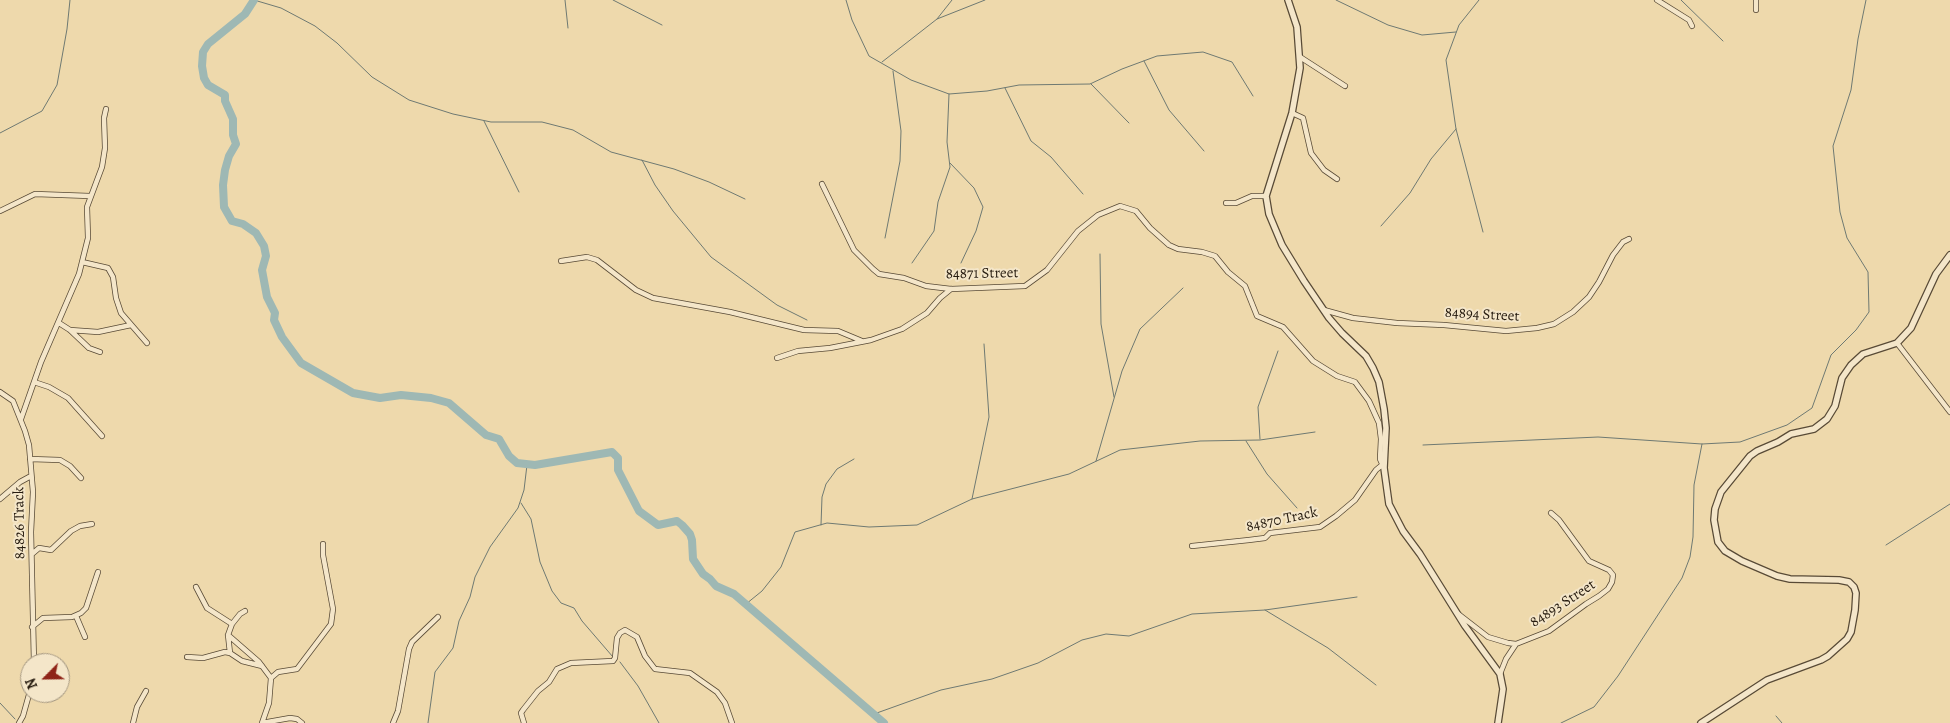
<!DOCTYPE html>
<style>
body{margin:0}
#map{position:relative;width:1950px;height:723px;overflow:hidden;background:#eed9ac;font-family:Alegreya,serif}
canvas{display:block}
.north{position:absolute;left:20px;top:653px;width:50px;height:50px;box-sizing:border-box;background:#f4e6c9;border:1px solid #a2957f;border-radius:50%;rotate:247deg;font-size:14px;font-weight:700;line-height:20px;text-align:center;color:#261b0f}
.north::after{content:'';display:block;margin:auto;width:18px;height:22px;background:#8f2418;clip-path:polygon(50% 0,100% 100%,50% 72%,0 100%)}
</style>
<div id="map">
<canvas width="1950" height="723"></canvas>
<div class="north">N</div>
</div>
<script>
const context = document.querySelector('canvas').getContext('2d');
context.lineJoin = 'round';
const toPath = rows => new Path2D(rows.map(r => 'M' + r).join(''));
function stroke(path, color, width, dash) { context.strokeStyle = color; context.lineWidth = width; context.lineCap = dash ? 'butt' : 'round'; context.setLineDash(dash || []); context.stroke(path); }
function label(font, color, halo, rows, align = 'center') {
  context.font = font + ' Alegreya,serif'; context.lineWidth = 4; context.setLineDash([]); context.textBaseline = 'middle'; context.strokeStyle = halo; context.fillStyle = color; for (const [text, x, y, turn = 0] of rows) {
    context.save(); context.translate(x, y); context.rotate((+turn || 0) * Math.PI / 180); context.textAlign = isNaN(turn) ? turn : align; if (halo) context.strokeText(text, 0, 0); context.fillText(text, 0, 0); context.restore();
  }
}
const stream = toPath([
 [254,0,281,8,315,26,337,43,372,77,409,100,453,114,491,122,542,122,573,130,611,152,674,169,709,182,745,199],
 [565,0,568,28],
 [613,0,662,25],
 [846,0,852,20,869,56,911,80,949,94,987,91,1019,85,1090,84,1122,69,1157,56,1203,52,1232,62,1253,96],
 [1336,0,1388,25,1422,35,1456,32],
 [1479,0,1459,25,1446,60,1456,129,1483,232],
 [1681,0,1723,41],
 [937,19,952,0],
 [1144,61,1169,110,1204,151],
 [882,62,937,19,985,0],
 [1091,84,1129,123],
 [1005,88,1031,141,1051,157,1083,194],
 [484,121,519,192],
 [0,133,42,111,57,85,67,29,70,0],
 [642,160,655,185,673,211,711,257,777,305,807,320],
 [950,163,974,188,983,207,976,231,961,263],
 [1381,226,1410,193,1431,159,1456,129],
 [885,238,900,161,901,131,893,71],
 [1100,254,1101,324,1114,397],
 [912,263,934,231,938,202,950,167,947,142,949,94],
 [1260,439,1258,407,1278,351],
 [1246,441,1267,474,1297,508],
 [1423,445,1598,437,1702,444,1740,442,1787,425,1812,408,1831,355,1856,330,1869,312,1868,272,1847,238,1840,212,1833,146,1851,90,1858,39,1866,0],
 [1096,461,1122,371,1140,329,1183,288],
 [972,499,989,417,984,344],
 [521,503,531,519,540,562,552,591,561,603,574,608,582,621,613,657],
 [821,525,822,497,826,484,837,469,854,459],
 [1886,545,1950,504],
 [746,604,762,591,781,567,795,532,827,523,869,527,917,525,972,499,1069,474,1120,450,1200,441,1260,440,1315,432],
 [1265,610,1328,648,1376,685],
 [620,662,638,686,659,723],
 [0,703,15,719],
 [874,714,941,690,992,679,1038,663,1082,640,1106,634,1129,636,1192,614,1265,610,1357,597],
 [1776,716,1782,723],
 [428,723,435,672,453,648,459,621,470,597,475,577,490,547,518,508,524,490,527,465],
 [1561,723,1594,707,1618,676,1682,578,1690,557,1693,537,1694,485,1702,444]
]);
const river = toPath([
 [254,0,245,14,208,44,203,52,202,66,204,78,208,85,225,95,225,101,233,119,233,135,236,144,229,156,225,170,223,185,224,207,232,221,243,224,256,233,264,246,266,256,262,270,267,297,275,313,274,320,282,337,301,363,353,393,380,398,401,395,431,398,449,403,486,435,499,439,509,456,517,463,535,465,612,452,618,458,618,470,639,511,658,525,677,521,682,525,690,534,692,540,693,559,703,574,710,579,716,586,734,594,884,723]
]);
const minor = toPath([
 [1657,0,1689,20,1692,26],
 [1756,0,1756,10],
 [1300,57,1345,86],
 [1292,113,1303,118,1311,153,1324,170,1337,179],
 [822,184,854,250,873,269,879,274,904,278,926,286,951,289,1025,286,1047,270,1078,231,1098,215,1120,206,1136,211,1150,228,1169,245,1178,249,1202,252,1215,256,1228,272,1245,286,1257,316,1283,327,1313,361,1337,376,1355,382,1369,401,1379,423,1381,439,1380,459,1384,468],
 [1226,203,1236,203,1252,196,1266,196],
 [0,211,35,194,90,196],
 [561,261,587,257,597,260,636,290,653,298,730,312,804,330,838,331,862,341],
 [82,262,108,268,113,277,116,298,121,313,147,343],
 [1324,310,1353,318,1397,323,1444,325,1506,331,1537,328,1554,324,1573,312,1589,297,1599,282,1613,255,1623,242,1629,239],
 [59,323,70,330,89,348,100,352],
 [70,330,98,332,131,325],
 [1897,343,1950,412],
 [777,358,798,351,830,348,871,340,902,329,927,313,940,298,951,289],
 [34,382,49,387,68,398,102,436],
 [0,392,13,401,25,431,29,445,33,492,31,532,34,663],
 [21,419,41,362,79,274,88,238,87,207,102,167,105,148,104,118,106,109],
 [30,459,60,460,70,466,81,478],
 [0,499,20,482,31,476],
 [1192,546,1249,540,1265,538,1270,533,1320,527,1336,516,1355,500,1376,470,1382,465],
 [32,554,39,548,51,550,71,531,80,526,92,524],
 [196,587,207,608,232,624,228,635,230,653],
 [1457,613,1488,637,1508,643,1516,644],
 [76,616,85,637],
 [232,624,240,614,245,611],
 [32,627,43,618,72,617,81,613,86,608,98,572],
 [228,635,259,662,271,678,269,703,262,723],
 [187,657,203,658,225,652,230,653,242,661,262,666],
 [1500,674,1506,659,1516,644,1549,631,1586,604,1599,596,1608,589,1612,582,1613,575,1609,570,1589,561,1559,520,1551,513],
 [271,678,278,672,297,669,331,624,333,609,323,555,323,544],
 [19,723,23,716,30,691],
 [133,723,137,707,146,691],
 [262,723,290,718,297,719,302,723],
 [393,723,398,711,409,649,412,642,438,617],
 [524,723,521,713,523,710,538,691,549,682,557,669,571,663,613,661,615,658,617,638,620,633,625,630,637,637,645,656,655,669,690,673,717,692,725,703,732,723]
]);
const tertiary = toPath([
 [1288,0,1297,27,1300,68,1292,113,1266,196,1269,214,1282,245,1304,281,1329,318,1342,333,1366,356,1373,368,1379,382,1384,409,1386,428,1384,468,1389,504,1403,531,1420,554,1465,626,1500,674,1503,689,1498,723],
 [1701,723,1767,680,1821,660,1828,656,1847,639,1851,632,1855,610,1856,593,1854,587,1849,582,1839,580,1790,579,1777,576,1742,561,1725,551,1718,542,1714,520,1715,509,1721,492,1750,456,1757,451,1778,442,1791,434,1814,429,1827,419,1835,406,1842,378,1851,365,1863,354,1897,343,1911,328,1936,274,1950,255]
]);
const streetNames = [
 ["84871 Street",982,274,-1],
 ["84894 Street",1482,315,3],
 ["84870 Track",1282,520,-12],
 ["84826 Track",20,523,-91],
 ["84893 Street",1563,604,-33]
];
stroke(stream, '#6e7972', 1);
stroke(river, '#9eb8b4', 8);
stroke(minor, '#584a36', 6);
stroke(tertiary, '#584a36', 8);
stroke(minor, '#f4e6c9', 4.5);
stroke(tertiary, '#f4e6c9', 5.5);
label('15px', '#261b0f', '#f4e6c9', streetNames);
</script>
